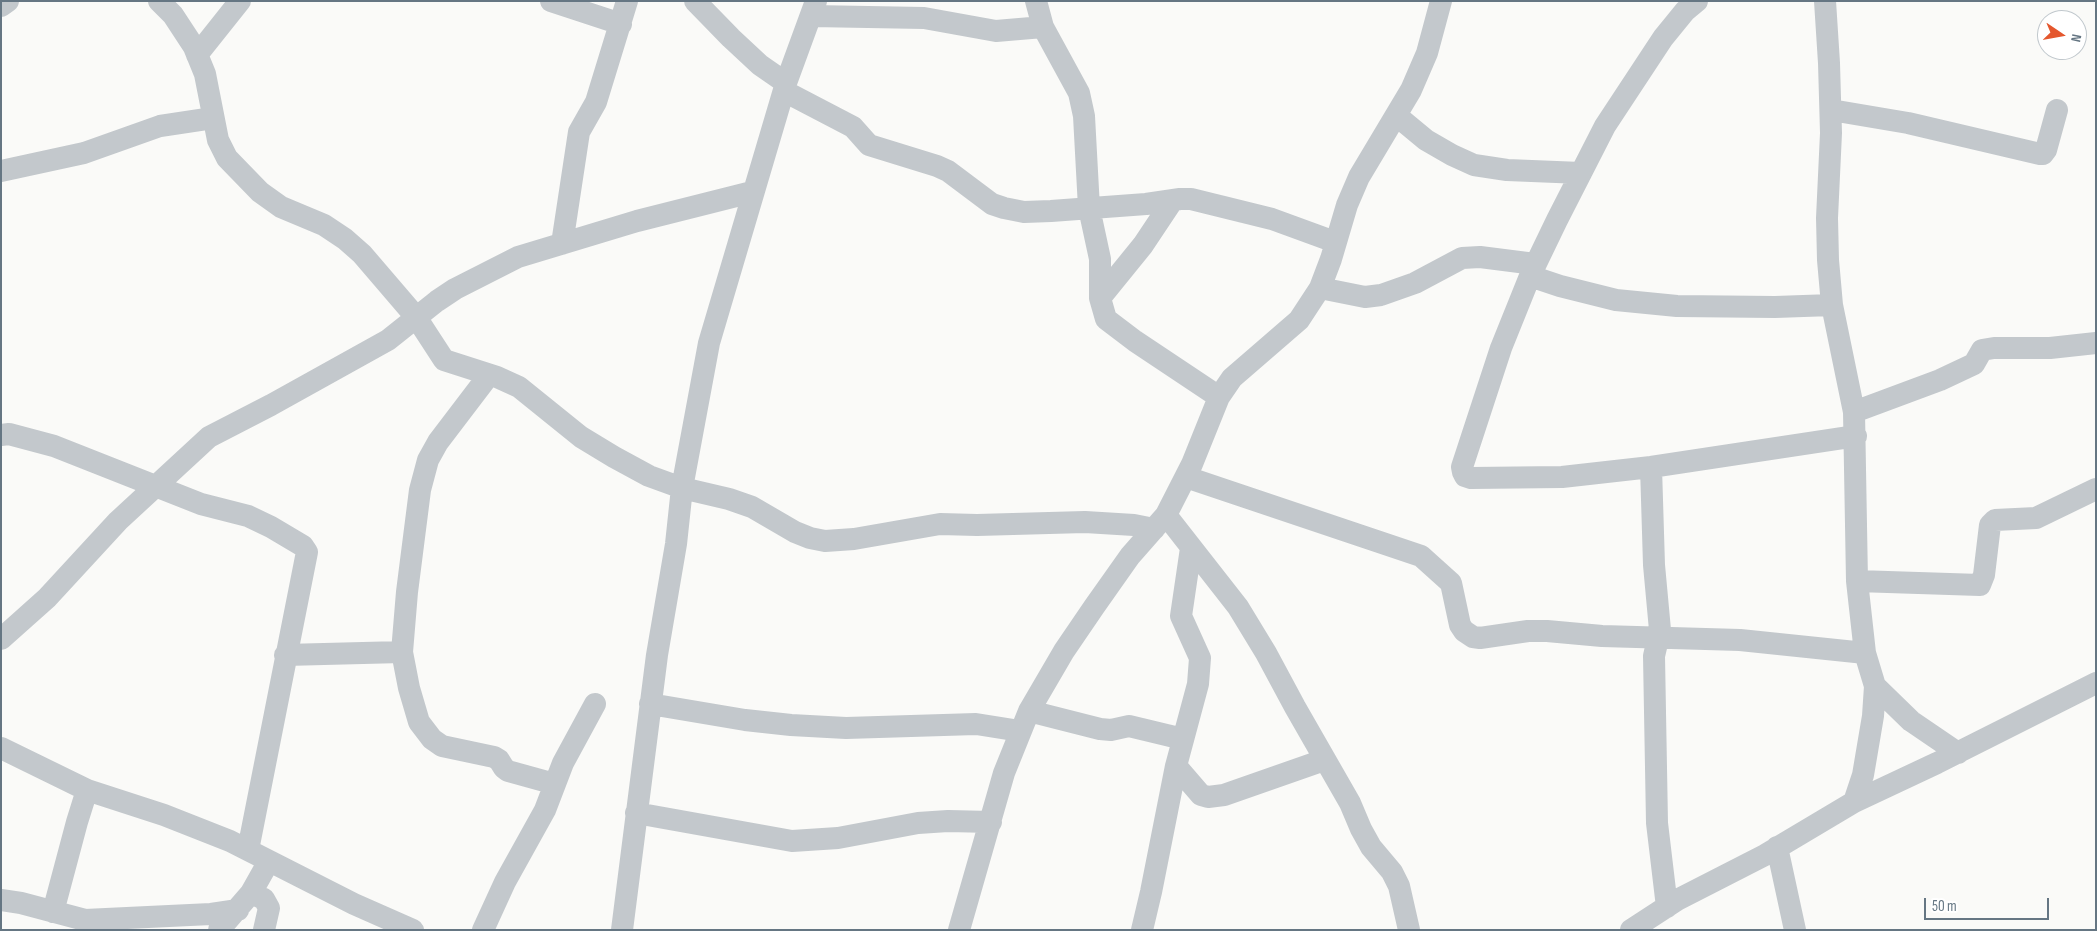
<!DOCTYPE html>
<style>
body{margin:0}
#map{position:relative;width:2097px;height:931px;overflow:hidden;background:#fafaf8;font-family:"Sofia Sans Condensed",sans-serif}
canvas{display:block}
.frame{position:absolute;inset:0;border:2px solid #657683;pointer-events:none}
.north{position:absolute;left:2037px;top:10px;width:50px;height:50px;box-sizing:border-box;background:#fff;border:1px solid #c1c8cd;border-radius:50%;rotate:102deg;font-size:14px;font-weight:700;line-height:20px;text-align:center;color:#657683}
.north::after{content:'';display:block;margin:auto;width:18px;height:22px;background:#e4572e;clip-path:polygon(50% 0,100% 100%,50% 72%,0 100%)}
.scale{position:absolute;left:1924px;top:898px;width:125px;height:22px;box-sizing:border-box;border:2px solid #657683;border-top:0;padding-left:6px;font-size:15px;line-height:18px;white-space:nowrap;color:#657683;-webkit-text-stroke:4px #fff;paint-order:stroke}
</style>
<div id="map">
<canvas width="2097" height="931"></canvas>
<div class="frame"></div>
<div class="north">N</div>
<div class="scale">50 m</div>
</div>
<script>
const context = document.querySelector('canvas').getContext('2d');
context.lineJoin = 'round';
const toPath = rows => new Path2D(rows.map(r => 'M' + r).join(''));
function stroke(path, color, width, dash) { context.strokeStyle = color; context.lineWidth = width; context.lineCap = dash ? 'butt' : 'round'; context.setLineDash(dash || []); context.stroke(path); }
const minor = toPath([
 [159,1,173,15,194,47,205,74,218,140,227,158,260,192,281,207,324,225,345,239,362,254,416,317,444,360,497,377,519,387,581,437,614,457,649,476,682,488,729,499,752,507,795,532,810,538,825,541,854,539,940,524,977,525,1085,522,1134,525,1154,529],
 [551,1,621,24],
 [695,1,731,38,760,65,786,83],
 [1036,1,1043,27,1079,93,1084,116,1089,208,1100,259,1100,298,1106,319,1135,341,1219,397],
 [1697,1,1685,11,1663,38,1605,126,1557,220,1530,276,1501,348,1462,467,1463,472,1465,476,1471,478,1562,477,1651,467,1856,436],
 [1825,1,1829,63,1831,133,1827,218,1828,260,1832,305,1854,412,1857,581,1865,653,1875,686,1873,716,1863,775,1854,802],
 [1,6,8,1],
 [812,16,924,18,996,31,1043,27],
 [197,55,240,1],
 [784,91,853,127,869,145,937,166,948,171,992,204,1004,208,1024,212,1051,211,1146,204,1180,199,1191,199,1272,219,1335,242],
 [1831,110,1908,123,2040,154,2043,154,2046,150,2057,110],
 [1397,116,1426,140,1452,155,1474,165,1507,170,1581,173],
 [1,171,84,153,160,126,213,118],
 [562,244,579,132,596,102,627,1],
 [1530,276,1560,286,1616,300,1677,306,1775,307,1832,305],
 [1320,288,1365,297,1381,295,1415,283,1462,258,1480,257,1535,264],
 [1100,298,1143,245,1173,200],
 [489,375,438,442,428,460,420,490,407,592,402,652,409,688,419,722,432,739,442,746,494,757,499,760,504,768,508,771,555,784],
 [1854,412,1940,380,1974,364,1982,350,1994,348,2050,348,2096,343],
 [1,435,9,434,54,446,201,504,248,516,271,527,303,546,307,552,248,850],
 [1651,467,1654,565,1660,630,1654,656,1657,823,1667,907],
 [1186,477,1421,556,1451,583,1460,625,1464,631,1473,637,1480,638,1528,631,1547,631,1602,636,1740,640,1865,653],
 [1166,515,1238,607,1266,653,1295,707,1350,803,1361,829,1371,847,1392,872,1399,886,1409,930],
 [1857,581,1980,585,1984,575,1990,525,1995,520,2036,518,2096,489],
 [1,639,47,598,118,521,209,437,271,405,388,340,437,301,455,289,518,257,637,221,752,192],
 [285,655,402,652],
 [1875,686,1911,721,1958,753],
 [650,704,745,720,791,725,846,728,976,724,1020,731],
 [1029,711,1100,729,1111,730,1129,726,1183,739],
 [1,748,87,790,164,815,230,841,354,904,413,930],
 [1176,766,1201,795,1208,797,1224,795,1324,760],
 [636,813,792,841,838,838,918,823,948,821,991,822],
 [1777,847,1795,930],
 [251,893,264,899,269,908,264,930],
 [1,900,21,903,85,920,211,914,238,910],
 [53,912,77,822,87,790],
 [219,930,251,893,269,861],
 [483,930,505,882,545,810,563,763,595,704],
 [622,930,657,655,676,544,682,488,709,343,786,83,816,1],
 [959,930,1004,773,1029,711,1064,651,1094,607,1130,556,1166,515,1192,464,1219,397,1232,378,1299,320,1320,288,1331,259,1347,205,1359,177,1411,90,1427,53,1441,1],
 [1142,930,1151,892,1176,766,1198,684,1200,658,1181,616,1191,548],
 [1631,930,1677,900,1765,855,1854,802,1937,763,2096,683]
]);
stroke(minor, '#c3c8cc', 22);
</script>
